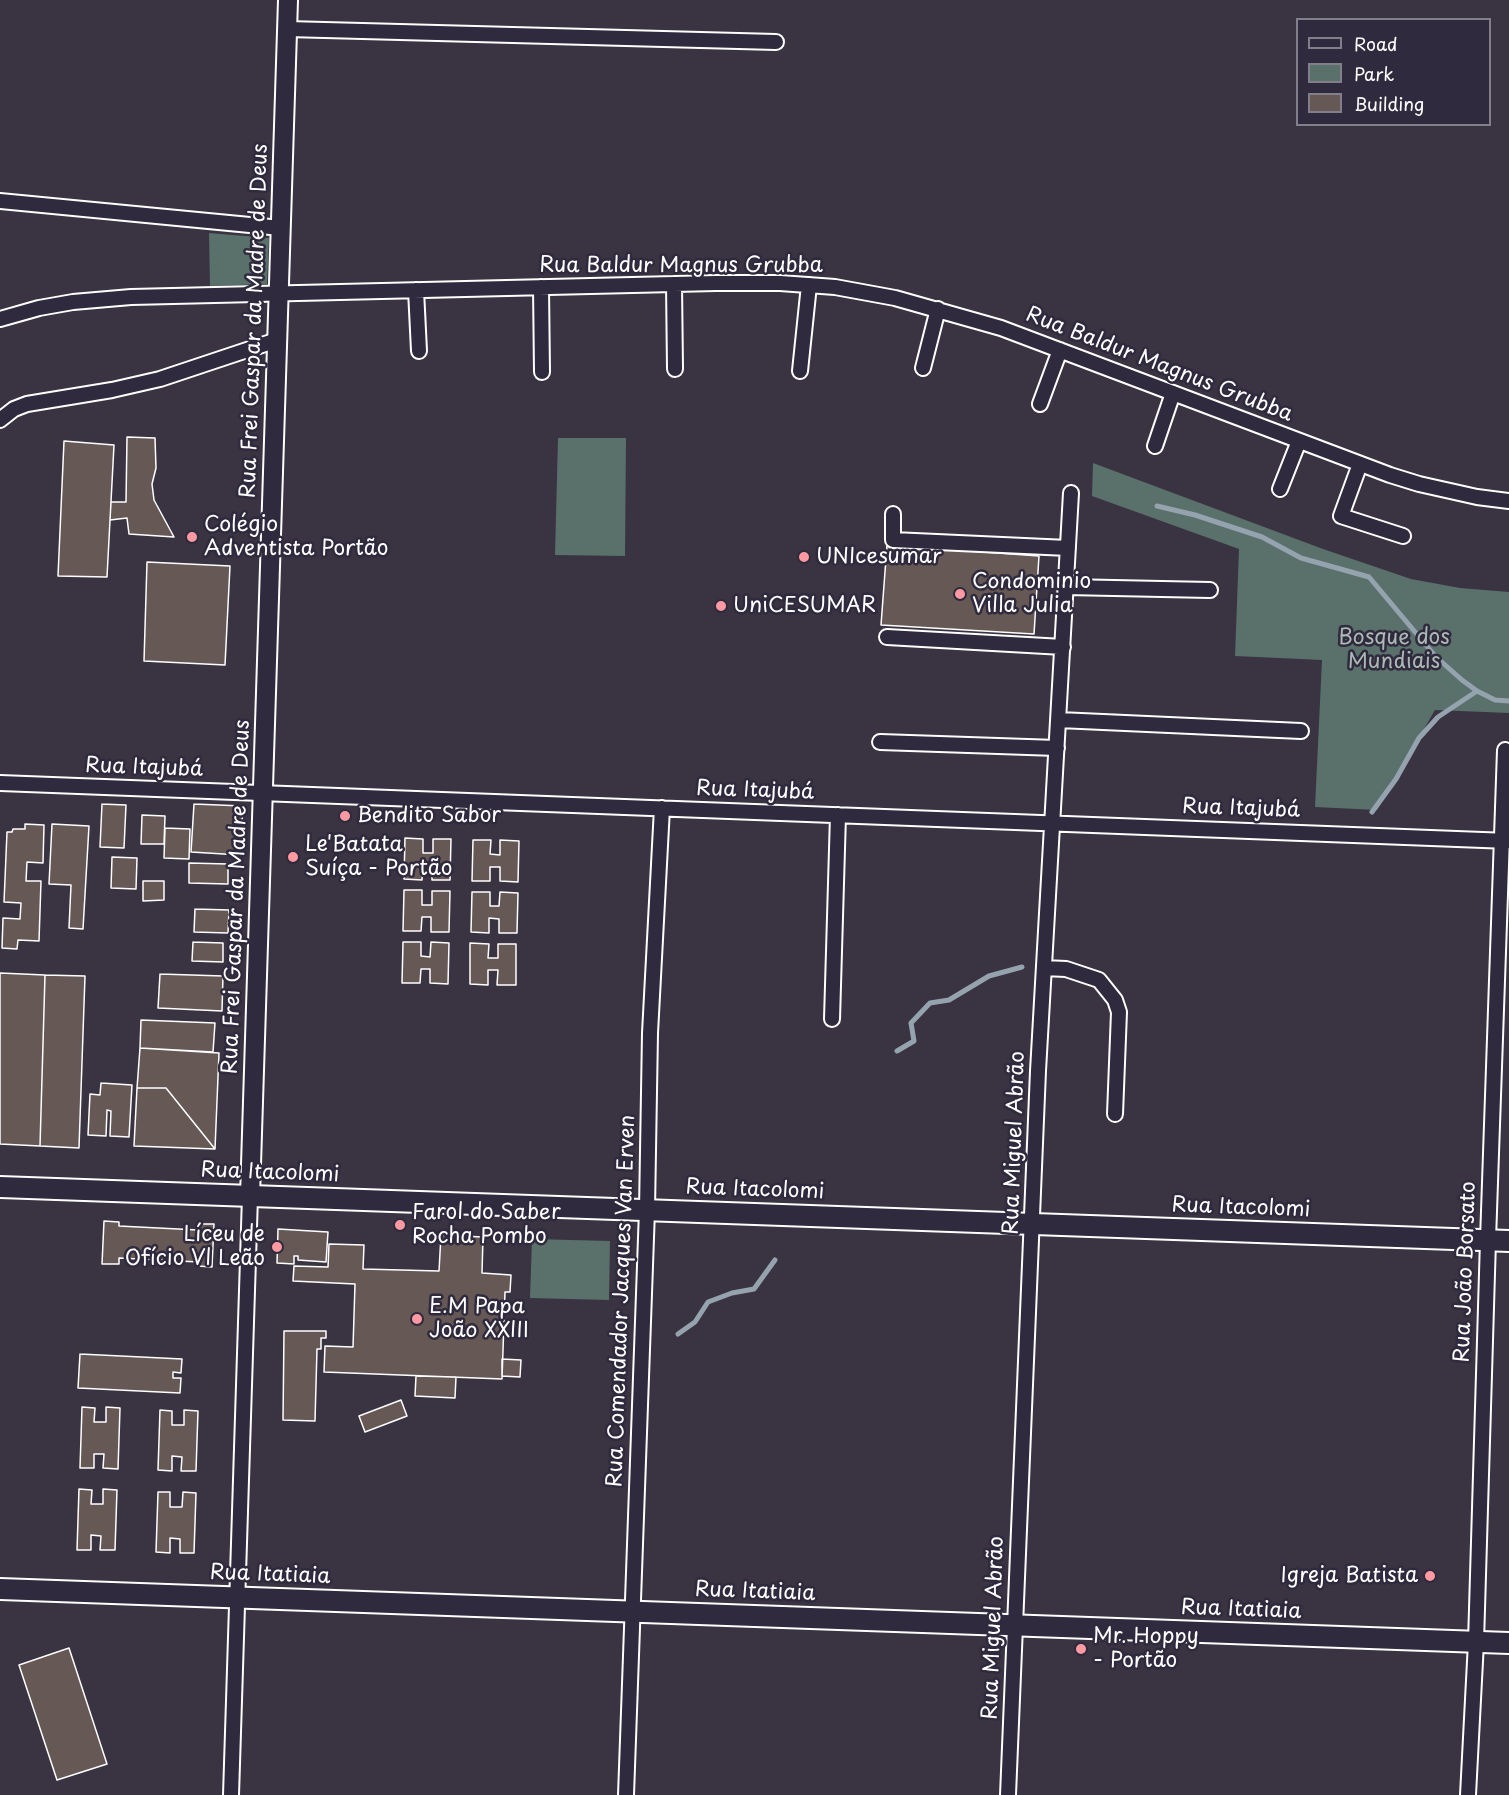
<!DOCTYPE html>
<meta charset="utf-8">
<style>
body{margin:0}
#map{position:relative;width:1509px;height:1795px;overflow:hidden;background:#3a3342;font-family:"Playpen Sans",sans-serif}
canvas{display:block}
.legend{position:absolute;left:1296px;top:18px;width:195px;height:108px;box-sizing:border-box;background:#2f2a3d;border:2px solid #827f8b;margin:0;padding:8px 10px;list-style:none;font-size:18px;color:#fff}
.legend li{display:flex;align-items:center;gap:12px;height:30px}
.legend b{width:30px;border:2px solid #827f8b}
</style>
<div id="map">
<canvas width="1509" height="1795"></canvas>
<ul class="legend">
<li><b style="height:8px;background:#2f2a3d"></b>Road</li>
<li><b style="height:16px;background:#5a706a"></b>Park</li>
<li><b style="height:16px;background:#665955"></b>Building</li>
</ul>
</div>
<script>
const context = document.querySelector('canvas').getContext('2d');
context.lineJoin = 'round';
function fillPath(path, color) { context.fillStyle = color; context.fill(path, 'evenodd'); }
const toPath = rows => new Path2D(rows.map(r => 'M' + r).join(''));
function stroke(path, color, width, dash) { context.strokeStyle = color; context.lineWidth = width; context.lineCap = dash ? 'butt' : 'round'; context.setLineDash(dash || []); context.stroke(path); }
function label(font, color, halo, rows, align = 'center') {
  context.font = font + ' "Playpen Sans",sans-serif'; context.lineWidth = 5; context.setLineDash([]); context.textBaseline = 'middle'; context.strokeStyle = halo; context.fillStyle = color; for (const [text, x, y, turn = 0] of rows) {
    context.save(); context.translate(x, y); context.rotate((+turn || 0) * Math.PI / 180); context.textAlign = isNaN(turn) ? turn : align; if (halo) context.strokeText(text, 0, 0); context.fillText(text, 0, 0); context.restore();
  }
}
const green = toPath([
 [209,233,269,238,267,284,210,286],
 [558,438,626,438,625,556,555,555],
 [1093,463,1323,549,1411,579,1460,588,1509,592,1509,713,1435,710,1377,810,1315,807,1322,660,1235,656,1239,549,1092,496],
 [532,1239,610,1241,609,1300,530,1298]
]);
const stream = toPath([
 [1157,506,1195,515,1262,537,1301,558,1369,577,1436,657,1462,680,1477,691,1495,700,1509,701],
 [1372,812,1396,779,1419,738,1438,717,1477,691],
 [897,1051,914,1041,911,1023,930,1003,949,1000,989,976,1022,967],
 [678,1334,695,1322,708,1302,732,1293,754,1289,775,1260]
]);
const building = toPath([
 [127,437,155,438,156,468,152,484,154,500,174,537,129,534,127,518,110,520,111,502,126,502,127,437],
 [64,441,114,445,107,577,58,576,64,441],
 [887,545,1039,556,1034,634,881,625,887,545],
 [147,562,230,566,225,665,144,661,147,562],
 [102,804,126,805,124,848,100,847,102,804],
 [194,804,243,806,240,855,191,852,194,804],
 [142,815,165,816,164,844,141,844,142,815],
 [25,824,44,825,43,863,27,862,26,881,41,881,39,941,18,940,17,949,2,948,3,918,20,919,21,903,4,902,7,832,12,832,13,829,25,829,25,824],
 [52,824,89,826,83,929,69,928,71,885,49,884,52,824],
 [165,828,190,829,189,859,164,858,165,828],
 [405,838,423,839,423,853,433,853,433,839,451,839,450,880,432,880,432,865,423,865,422,880,404,879,405,838],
 [473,840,491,840,490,854,500,855,500,840,519,841,518,882,500,881,500,867,490,867,490,881,472,881,473,840],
 [112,857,137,858,136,889,111,888,112,857],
 [189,863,228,864,228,884,189,883,189,863],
 [143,881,164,881,164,900,143,901,143,881],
 [404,890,422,890,422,905,432,905,432,891,450,891,449,932,431,932,431,917,422,917,421,931,403,931,404,890],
 [472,892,490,892,490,906,499,906,500,892,518,893,517,933,499,933,499,919,489,918,489,933,471,932,472,892],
 [195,909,229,910,228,933,194,932,195,909],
 [193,942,223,943,223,962,192,961,193,942],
 [403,942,421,942,421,956,430,957,431,942,449,943,448,984,430,983,430,969,421,969,420,983,402,983,403,942],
 [470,943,489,944,488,958,498,958,498,944,516,944,516,985,497,985,498,970,488,970,488,985,470,984,470,943],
 [0,973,45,975,40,1146,0,1144,0,973],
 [160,974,223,976,222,1011,158,1008,160,974],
 [45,975,85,976,79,1148,40,1146,45,975],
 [141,1020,215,1023,213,1052,140,1048,141,1020],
 [140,1048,219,1053,215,1149,166,1088,137,1088,140,1048],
 [101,1083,132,1085,129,1137,110,1136,111,1111,107,1110,106,1136,88,1135,90,1094,100,1095,101,1083],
 [137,1088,166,1088,215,1149,134,1146,137,1088],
 [104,1221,119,1222,119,1226,198,1230,198,1224,214,1224,212,1267,198,1266,199,1262,119,1258,119,1264,102,1264,104,1221],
 [278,1229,328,1232,326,1262,298,1260,298,1256,294,1256,294,1264,277,1263,278,1229],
 [441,1235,483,1237,482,1273,511,1275,510,1292,505,1292,502,1379,324,1372,325,1346,353,1347,355,1284,293,1281,294,1266,328,1267,329,1244,364,1245,363,1269,439,1271,441,1235],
 [284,1331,326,1331,326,1338,321,1338,321,1349,317,1349,315,1421,283,1420,284,1331],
 [80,1354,182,1359,181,1373,173,1372,173,1378,181,1378,180,1393,78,1388,80,1354],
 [502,1359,521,1360,520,1377,502,1376,502,1359],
 [416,1376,456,1377,455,1398,415,1396,416,1376],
 [401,1400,407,1416,365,1432,359,1416,401,1400],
 [82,1407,95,1408,94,1422,106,1422,106,1407,120,1408,118,1469,103,1468,104,1454,94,1454,94,1468,80,1468,82,1407],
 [160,1410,172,1411,172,1425,184,1425,184,1410,198,1411,196,1471,181,1471,182,1457,172,1456,172,1471,158,1470,160,1410],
 [79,1489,92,1490,91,1504,103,1504,103,1489,117,1490,115,1550,100,1550,101,1536,91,1535,91,1550,77,1550,79,1489],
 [158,1492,170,1492,170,1507,182,1507,183,1492,196,1493,194,1553,180,1553,180,1539,170,1538,170,1553,156,1552,158,1492],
 [69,1648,107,1764,57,1780,19,1665,69,1648]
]);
const minor = toPath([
 [287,29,776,42],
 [0,201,281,228],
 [674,284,675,369],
 [541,287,542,372],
 [416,290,419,351],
 [0,319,39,308,73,302,131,297,716,283,780,283,835,287,895,298,1001,328,1390,475,1419,484,1477,497,1509,501],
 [923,368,938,309],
 [800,371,809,285],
 [1040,404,1060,350],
 [0,420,14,409,27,404,112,390,160,379,277,340],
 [1155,446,1173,393],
 [1360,464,1341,516,1403,536],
 [1280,489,1299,441],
 [893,514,893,540,1068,548],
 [1066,587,1210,590],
 [887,637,1063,647],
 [1059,720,1301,731],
 [880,742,1057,748],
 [0,783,1509,841],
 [1044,968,1066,969,1099,980,1115,1000,1119,1012,1115,1114],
 [832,1019,838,815],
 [231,1795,250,1196],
 [626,1795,647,1210,650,1033,662,808],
 [1008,1795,1038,1071,1071,493],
 [1468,1795,1476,1642,1488,1240,1505,750]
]);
const tertiary = toPath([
 [250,1196,288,0]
]);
const secondary = toPath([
 [0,1187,1509,1241],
 [0,1589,1509,1643]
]);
const markers = [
 [192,537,6,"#ff9aa2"],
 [804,557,6,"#ff9aa2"],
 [960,594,6,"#ff9aa2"],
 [721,606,6,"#ff9aa2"],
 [345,816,6,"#ff9aa2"],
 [293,857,6,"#ff9aa2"],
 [400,1225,6,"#ff9aa2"],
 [277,1247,6,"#ff9aa2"],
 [417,1319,6,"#ff9aa2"],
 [1430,1576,6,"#ff9aa2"],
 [1081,1649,6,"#ff9aa2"]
];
const streetNames = [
 ["Rua Baldur Magnus Grubba",681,266],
 ["Rua Frei Gaspar da Madre de Deus",255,321,-88],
 ["Rua Baldur Magnus Grubba",1159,365,21],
 ["Rua Itajubá",144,768,2],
 ["Rua Itajubá",755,791,2],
 ["Rua Itajubá",1241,809,2],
 ["Rua Frei Gaspar da Madre de Deus",237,897,-88],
 ["Rua Miguel Abrão",1015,1143,-88],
 ["Rua Itacolomi",270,1173,2],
 ["Rua Itacolomi",755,1190,2],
 ["Rua Itacolomi",1241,1208,2],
 ["Rua João Borsato",1466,1272,-88],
 ["Rua Comendador Jacques Van Erven",622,1301,-88],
 ["Rua Itatiaia",270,1575,2],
 ["Rua Itatiaia",755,1592,2],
 ["Rua Itatiaia",1241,1610,2],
 ["Rua Miguel Abrão",994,1628,-88]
];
const poiNames = [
 ["Colégio",204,525],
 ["Adventista Portão",204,549],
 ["UNIcesumar",816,557],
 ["Condominio",972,582],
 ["Villa Julia",972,606],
 ["UniCESUMAR",733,606],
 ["Bendito Sabor",357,816],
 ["Le'Batata",305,845],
 ["Suíça - Portão",305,869],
 ["Farol do Saber",412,1213],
 ["Rocha Pombo",412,1237],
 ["Líceu de",265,1235,"right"],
 ["Ofício Vl Leão",265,1259,"right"],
 ["E.M Papa",429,1307],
 ["João XXIII",429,1331],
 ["Igreja Batista",1418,1576,"right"],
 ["Mr. Hoppy",1093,1637],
 ["- Portão",1093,1661]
];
const parkNames = [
 ["Bosque dos",1394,638],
 ["Mundiais",1394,662]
];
fillPath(green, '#5a706a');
stroke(stream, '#95a3af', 5);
fillPath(building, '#665955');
stroke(building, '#fff', 1.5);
stroke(minor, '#fff', 18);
stroke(tertiary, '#fff', 22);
stroke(secondary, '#fff', 24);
stroke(minor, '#2f2a3d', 14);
stroke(tertiary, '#2f2a3d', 18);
stroke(secondary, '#2f2a3d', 20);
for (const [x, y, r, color] of markers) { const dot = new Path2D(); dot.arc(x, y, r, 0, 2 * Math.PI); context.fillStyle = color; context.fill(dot); stroke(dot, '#2f2a3d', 2); }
label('21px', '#fff', '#2f2a3d', streetNames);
label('21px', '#fff', '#2f2a3d', poiNames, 'left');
label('21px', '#acb8b4', '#2f2a3d', parkNames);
</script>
